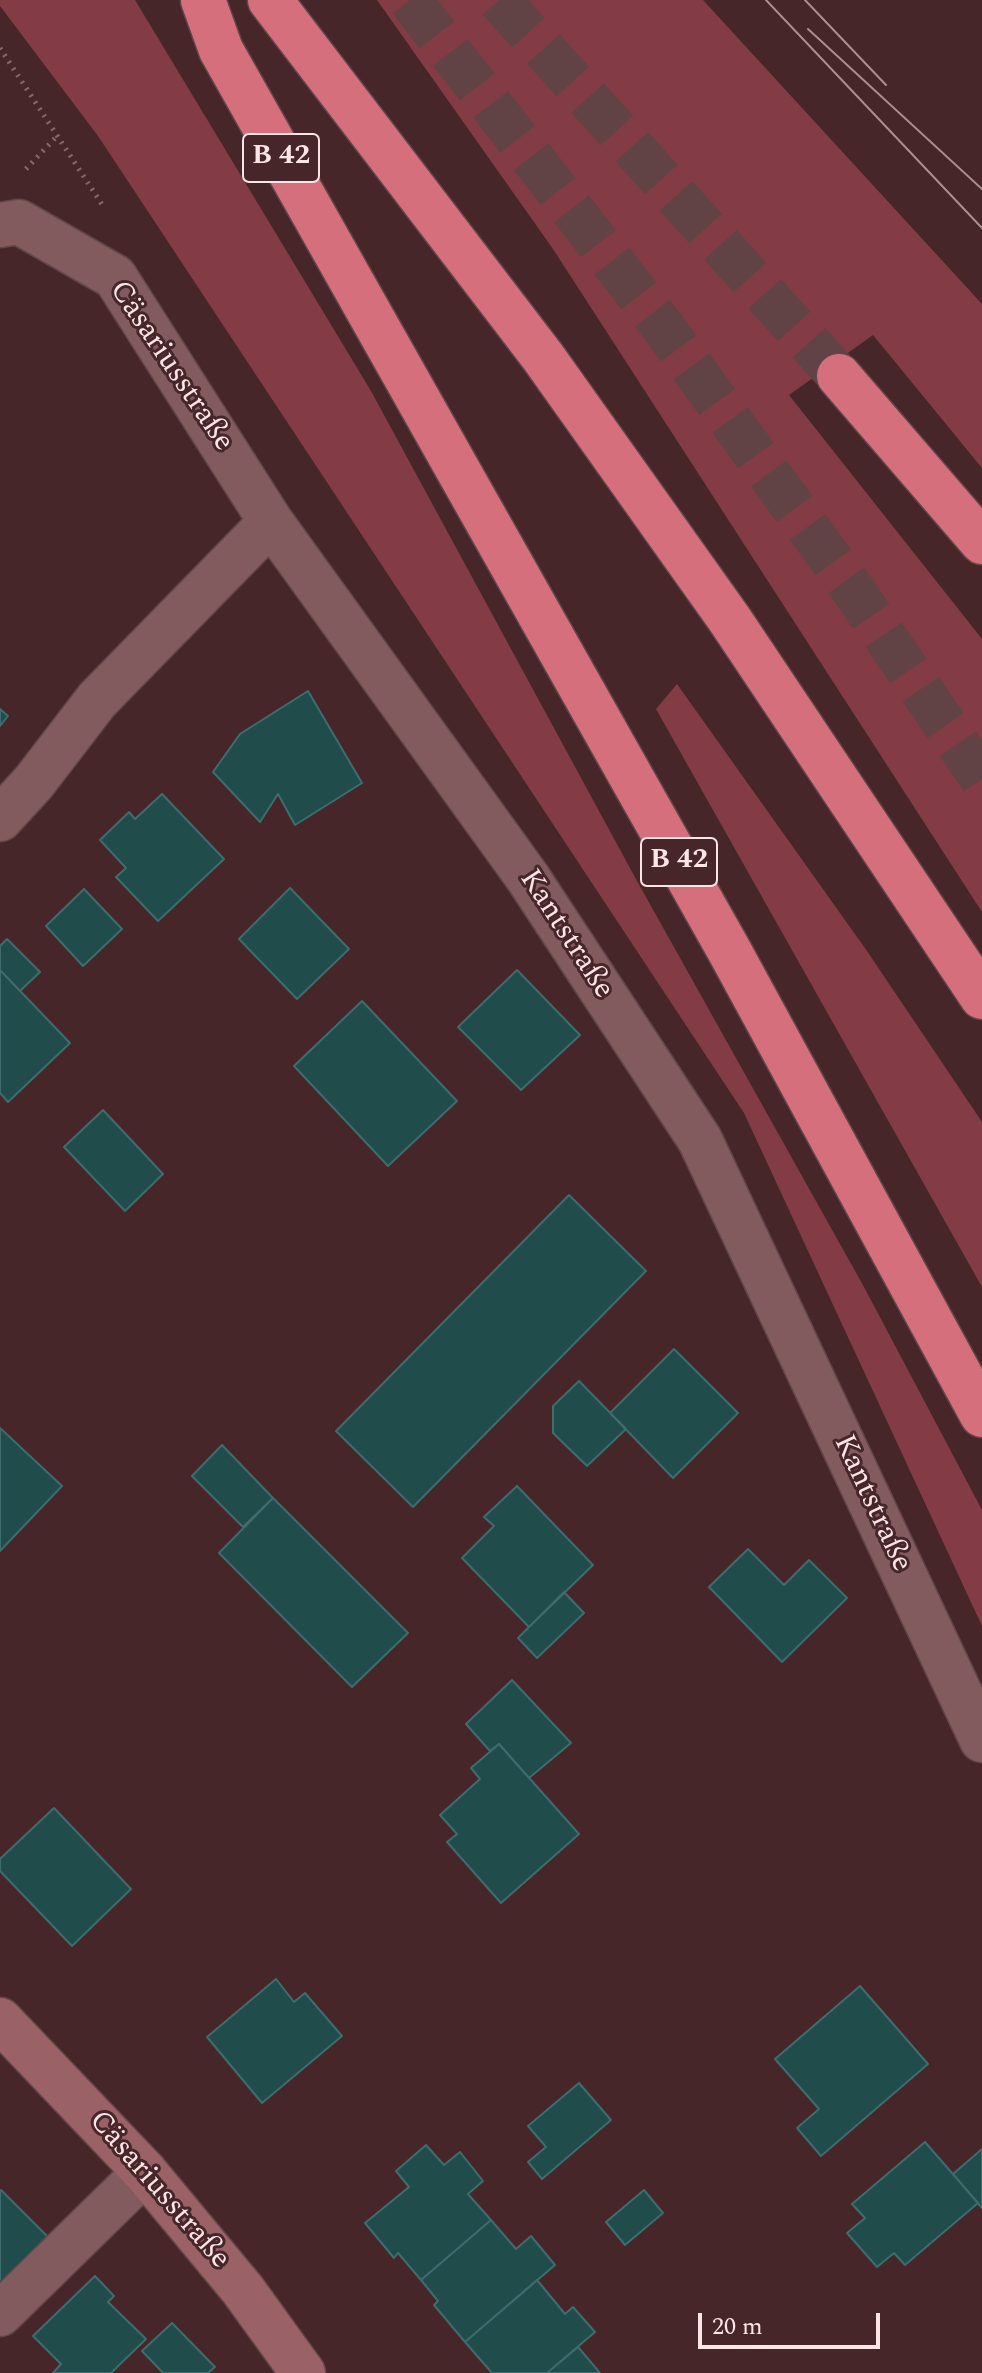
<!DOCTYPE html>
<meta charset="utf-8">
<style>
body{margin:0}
#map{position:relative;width:982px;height:2373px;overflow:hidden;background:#462629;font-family:Spectral,serif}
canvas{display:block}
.scale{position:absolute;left:698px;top:2313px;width:182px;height:36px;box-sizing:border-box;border:4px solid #fce5e7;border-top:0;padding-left:10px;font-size:24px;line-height:28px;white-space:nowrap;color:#fce5e7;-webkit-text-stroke:6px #462629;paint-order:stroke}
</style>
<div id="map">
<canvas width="982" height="2373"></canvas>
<div class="scale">20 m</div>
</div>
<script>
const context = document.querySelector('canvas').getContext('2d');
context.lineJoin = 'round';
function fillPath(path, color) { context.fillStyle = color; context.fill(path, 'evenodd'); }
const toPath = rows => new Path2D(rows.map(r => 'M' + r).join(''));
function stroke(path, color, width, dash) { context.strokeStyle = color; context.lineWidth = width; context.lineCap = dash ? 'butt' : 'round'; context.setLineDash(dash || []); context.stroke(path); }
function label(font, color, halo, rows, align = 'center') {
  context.font = font + ' Spectral,serif'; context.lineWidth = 6; context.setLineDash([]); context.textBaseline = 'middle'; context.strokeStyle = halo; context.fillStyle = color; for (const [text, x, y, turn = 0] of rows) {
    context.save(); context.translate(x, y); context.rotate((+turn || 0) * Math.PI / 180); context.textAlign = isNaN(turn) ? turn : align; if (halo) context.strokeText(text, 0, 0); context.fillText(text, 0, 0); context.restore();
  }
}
const green = toPath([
 [0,0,135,0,138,5,371,391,637,881,864,1287,982,1510,982,1626,744,1113,98,136,0,6],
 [377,0,703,0,982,304,982,468,873,335,789,395,982,639,982,912,553,249],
 [677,684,867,951,982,1122,982,1287,656,709]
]);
const building = toPath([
 [308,691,362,783,295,825,278,794,260,822,213,772,240,734,308,691],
 [0,709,8,716,0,726,0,709],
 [162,794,224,859,158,921,116,877,126,868,100,840,129,812,135,819,162,794],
 [290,888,349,949,297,999,239,939,290,888],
 [84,889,122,929,83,966,46,926,84,889],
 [7,939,40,972,20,991,0,970,0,946,7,939],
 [0,970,70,1043,8,1102,0,1093,0,970],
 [517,970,580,1035,521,1090,458,1027,517,970],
 [362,1001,457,1101,388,1166,294,1066,362,1001],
 [103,1110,163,1174,125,1211,64,1147,103,1110],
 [569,1195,646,1271,413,1507,336,1431,569,1195],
 [674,1349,738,1413,673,1478,610,1413,674,1349],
 [579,1381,626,1429,587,1466,553,1433,553,1406,579,1381],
 [0,1428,62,1486,0,1551,0,1428],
 [222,1445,273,1498,243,1527,192,1476,222,1445],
 [517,1486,593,1565,529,1627,462,1558,494,1526,484,1517,517,1486],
 [273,1498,408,1633,352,1687,219,1553,273,1498],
 [748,1549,784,1585,809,1560,847,1598,782,1662,709,1587,748,1549],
 [564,1592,584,1613,537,1658,518,1638,564,1592],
 [512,1680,571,1743,529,1778,499,1744,490,1751,466,1724,512,1680],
 [499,1744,579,1834,501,1903,447,1842,457,1834,440,1815,480,1779,471,1768,499,1744],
 [54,1808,131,1889,72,1946,0,1871,0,1859,54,1808],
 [276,1979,294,2002,305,1993,342,2036,262,2103,207,2037,276,1979],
 [860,1986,928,2064,821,2156,797,2128,819,2109,775,2059,860,1986],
 [579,2083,611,2120,542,2179,528,2162,546,2147,528,2126,579,2083],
 [925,2142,978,2203,905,2265,894,2253,877,2267,847,2233,865,2218,852,2204,925,2142],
 [426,2145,444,2165,460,2152,483,2181,468,2194,491,2220,421,2280,398,2253,394,2258,365,2223,409,2187,396,2171,426,2145],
 [982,2149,982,2208,953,2174,982,2149],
 [1,2190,48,2237,0,2286,0,2191,1,2190],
 [644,2190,663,2213,625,2245,606,2222,644,2190],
 [491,2220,516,2249,531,2236,555,2265,465,2342,434,2305,438,2301,421,2280,491,2220],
 [95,2276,114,2296,108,2302,146,2339,111,2373,53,2373,61,2364,33,2336,95,2276],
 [537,2280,565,2314,573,2307,595,2332,547,2373,492,2373,465,2342,537,2280],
 [172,2323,215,2367,208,2373,163,2373,142,2351,172,2323],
 [578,2347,600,2373,547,2373,578,2347]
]);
const highwayTunnel = toPath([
 [410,0,663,327,856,594,982,779],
 [499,0,839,376]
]);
const path = toPath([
 [0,48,103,206],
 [26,169,58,135]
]);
const street = toPath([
 [0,225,19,222,115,277,271,522,528,878,700,1140,982,1740],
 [0,819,34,782,97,700,271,522],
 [0,2314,145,2172]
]);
const secondary = toPath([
 [0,2020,145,2172,243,2290,303,2373]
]);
const highway = toPath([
 [203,0,221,50,730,952,982,1415],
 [270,0,543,357,730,620,982,997],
 [839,376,982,542]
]);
const tram = toPath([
 [766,0,982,228],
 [805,0,886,85],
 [808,29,982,189]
]);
const shields = [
 [281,158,76],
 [679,862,76]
];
const shieldNames = [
 ["B 42",281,158],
 ["B 42",679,862]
];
const streetNames = [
 ["Cäsariusstraße",170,367,56],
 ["Kantstraße",565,935,57],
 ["Kantstraße",871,1504,65],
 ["Cäsariusstraße",158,2191,49]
];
fillPath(green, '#833c46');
fillPath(building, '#204c4c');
stroke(building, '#3f6c6c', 2);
stroke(highwayTunnel, '#614346', 44, [44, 22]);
stroke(street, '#614549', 47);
stroke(secondary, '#614549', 47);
stroke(highway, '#614549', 47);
stroke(path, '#86696c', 5, [2, 6]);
stroke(street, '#815b5e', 44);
stroke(secondary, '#9a6167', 44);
stroke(highway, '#d66f7c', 44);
stroke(tram, '#aa8f91', 2);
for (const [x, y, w] of shields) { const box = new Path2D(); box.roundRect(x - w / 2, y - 24, w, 48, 6); context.fillStyle = '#462629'; context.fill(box); stroke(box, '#fce5e7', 2); }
label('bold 28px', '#fce5e7', null, shieldNames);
label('30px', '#fce5e7', '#462629', streetNames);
</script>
